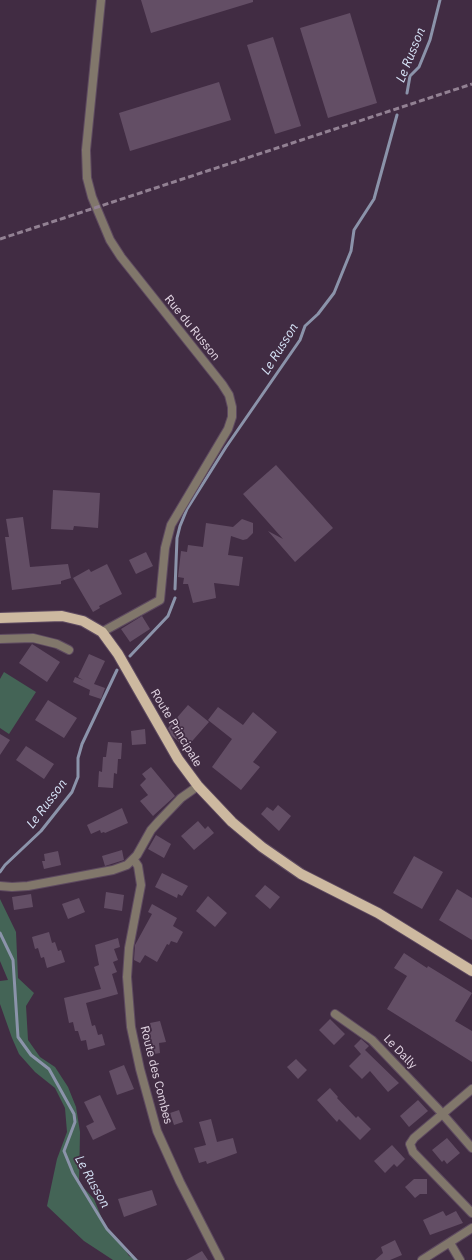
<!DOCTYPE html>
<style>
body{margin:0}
canvas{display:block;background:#412c43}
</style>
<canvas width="472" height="1260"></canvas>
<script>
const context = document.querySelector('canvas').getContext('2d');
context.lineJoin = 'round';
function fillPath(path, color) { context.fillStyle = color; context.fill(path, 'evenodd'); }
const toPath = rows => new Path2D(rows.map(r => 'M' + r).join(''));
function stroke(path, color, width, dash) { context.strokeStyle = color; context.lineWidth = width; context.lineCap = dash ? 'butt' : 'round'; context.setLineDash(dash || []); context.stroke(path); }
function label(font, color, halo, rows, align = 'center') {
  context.font = font + ' "IBM Plex Sans",sans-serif'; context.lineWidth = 3.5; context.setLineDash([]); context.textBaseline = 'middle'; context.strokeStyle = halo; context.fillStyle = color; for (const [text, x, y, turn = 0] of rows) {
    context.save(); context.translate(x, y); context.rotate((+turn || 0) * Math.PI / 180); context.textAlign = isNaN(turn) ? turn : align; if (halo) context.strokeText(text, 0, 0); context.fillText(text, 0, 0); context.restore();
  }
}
const green = toPath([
 [4,672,36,692,9,734,0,728,0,679],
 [0,899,16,932,18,978,34,993,26,1006,28,1040,40,1057,55,1067,68,1087,76,1107,80,1132,79,1183,94,1199,105,1226,122,1245,129,1256,139,1260,113,1260,84,1241,47,1206,57,1159,67,1132,65,1108,55,1088,35,1072,19,1054,12,1038,0,1004,0,981,8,980,0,961]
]);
const stream = toPath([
 [407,93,410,76,419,67,430,40,440,0],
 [175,589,177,538,180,526,187,509,226,447,300,340,305,326,318,314,334,293,351,251,354,230,374,199,397,115],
 [130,656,168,616,175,598],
 [0,872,5,865,41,831,72,792,78,777,78,758,82,744,117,670],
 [0,933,13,960,18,1037,31,1055,49,1069,74,1114,75,1122,64,1151,73,1173,107,1229,136,1260]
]);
const building = toPath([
 [141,0,253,0,253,2,151,33],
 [350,13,377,103,328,118,300,28],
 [273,37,301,126,275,134,247,45],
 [219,82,231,120,130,151,119,113],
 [276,465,333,528,295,562,268,531,283,539,243,494],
 [53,490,100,493,98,528,74,526,73,530,51,529],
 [23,517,30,567,68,564,71,578,61,581,61,584,12,590,5,537,9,537,6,519],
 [242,519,253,523,253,533,247,539,243,540,231,536,228,555,243,557,239,586,214,583,216,598,193,603,188,584,183,584,184,578,178,577,181,551,187,552,188,545,203,547,206,523,233,527],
 [146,552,153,566,136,574,129,560],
 [107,564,122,594,99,606,100,608,93,612,73,578,89,569,91,572],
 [142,616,150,629,130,642,121,629],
 [32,644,60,662,47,682,19,663],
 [89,654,105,661,94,684,105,688,101,699,89,695,90,690,73,682,75,677,83,680,78,677],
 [48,700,77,718,64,738,35,720],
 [188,705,209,722,186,748,172,736,168,728],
 [218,707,243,725,253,712,277,732,253,762,260,767,241,790,212,767,232,739,208,720],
 [145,729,146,744,132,745,131,731],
 [0,734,10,740,0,755],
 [108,742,122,743,121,759,118,759,117,774,114,773,113,788,98,787,99,771,102,772,103,757,106,757],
 [26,746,54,764,44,779,16,760],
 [151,767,175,796,153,816,140,801,148,795,140,785,146,779,142,774],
 [278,805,291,816,279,831,261,814,267,807,273,811],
 [122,808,128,823,105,833,104,832,101,833,100,830,91,834,87,825],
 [198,821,205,829,208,826,214,833,194,850,181,836],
 [156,835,171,844,164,858,148,849],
 [122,850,124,860,105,866,102,856],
 [58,851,61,865,44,869,42,861,45,861,44,854],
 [414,856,443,872,422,909,393,893],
 [162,873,188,886,182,896,178,894,177,898,155,887],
 [265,885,280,897,270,909,255,896],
 [457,889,472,898,472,940,439,920],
 [106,892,124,895,122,911,104,908],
 [31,894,33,907,14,910,12,897],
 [208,896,227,913,215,927,196,911],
 [79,898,85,912,68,919,62,904],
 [152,904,177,918,173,926,183,932,177,943,171,941,169,945,167,944,157,962,145,955,140,963,134,960,135,945,152,914,148,912],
 [49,932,52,943,55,942,58,951,61,950,65,962,47,968,44,957,41,958,38,948,35,949,32,937],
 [118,938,120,947,114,949,118,960,113,962,117,972,112,974,118,994,86,1003,92,1026,95,1025,98,1035,102,1034,105,1045,88,1050,86,1040,81,1041,78,1031,75,1031,73,1022,69,1023,64,998,101,989,94,967,99,965,95,945],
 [404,953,427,968,428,966,472,993,455,1021,472,1031,472,1062,387,1009,407,976,394,968],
 [330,1019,345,1034,334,1045,319,1030],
 [160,1021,166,1042,159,1043,160,1053,148,1055,144,1033,152,1031,150,1023],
 [361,1039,369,1046,361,1054,354,1046],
 [365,1050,399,1083,388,1092,370,1071,362,1079,349,1066],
 [296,1059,307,1070,298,1079,287,1067],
 [124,1065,134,1089,117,1095,109,1071],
 [330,1088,338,1097,337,1098,356,1118,358,1116,371,1129,360,1140,339,1119,337,1122,317,1100],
 [100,1095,116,1129,93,1140,86,1126,94,1122,84,1102],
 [418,1100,428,1111,409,1127,400,1116],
 [179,1110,183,1122,174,1125,170,1113],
 [211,1119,217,1142,233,1138,237,1153,207,1164,206,1161,199,1163,194,1148,206,1145,199,1122],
 [447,1138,460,1153,447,1164,444,1160,442,1162,432,1150],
 [392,1145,405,1159,397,1167,394,1164,385,1173,374,1161],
 [414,1179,427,1179,427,1194,420,1194,415,1198,405,1187],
 [152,1190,157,1205,124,1217,118,1199],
 [443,1211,446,1216,456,1211,463,1223,430,1235,423,1220],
 [395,1240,402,1255,390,1260,375,1260,383,1253,381,1247],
 [202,1251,208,1260,186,1260]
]);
const minor = toPath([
 [101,0,86,150,87,178,92,197,110,240,121,257,222,384,229,395,232,407,232,417,228,429,171,525,165,548,160,600,102,632],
 [0,639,33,638,57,644,69,650],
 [134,860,138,866,141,885,129,948,127,977,131,1027,140,1069,157,1131,180,1182,220,1260],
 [0,886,12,887,28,886,113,870,127,865,137,855,151,830,159,821,181,798,198,786],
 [335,1014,372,1040,439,1110,472,1148],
 [472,1089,414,1138,410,1144,413,1152,472,1213],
 [450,1243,460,1260],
 [422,1260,472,1228]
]);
const primary = toPath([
 [0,618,62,616,83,621,102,632,118,654,178,759,198,786,232,822,262,847,301,874,378,913,472,971]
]);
const rail = toPath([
 [0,239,472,84]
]);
const streetNames = [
 ["Rue du Russon",192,328,51],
 ["Route Principale",176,728,59],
 ["Le Dally",400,1052,46],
 ["Route des Combes",156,1075,76]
];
const waterNames = [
 ["Le Russon",411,55,-68],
 ["Le Russon",280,349,-58],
 ["Le Russon",47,804,-53],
 ["Le Russon",92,1182,61]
];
fillPath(green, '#446456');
stroke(stream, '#8b93aa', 3);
fillPath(building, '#634e65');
stroke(minor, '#5e4a60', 10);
stroke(primary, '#5e4a60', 12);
stroke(minor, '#81776b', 8);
stroke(primary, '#cdb9a0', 10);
stroke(rail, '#928193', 3, [6, 3]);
label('12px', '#e2d5e3', '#412c43', streetNames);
label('italic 13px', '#d6e3f7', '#412c43', waterNames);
</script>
